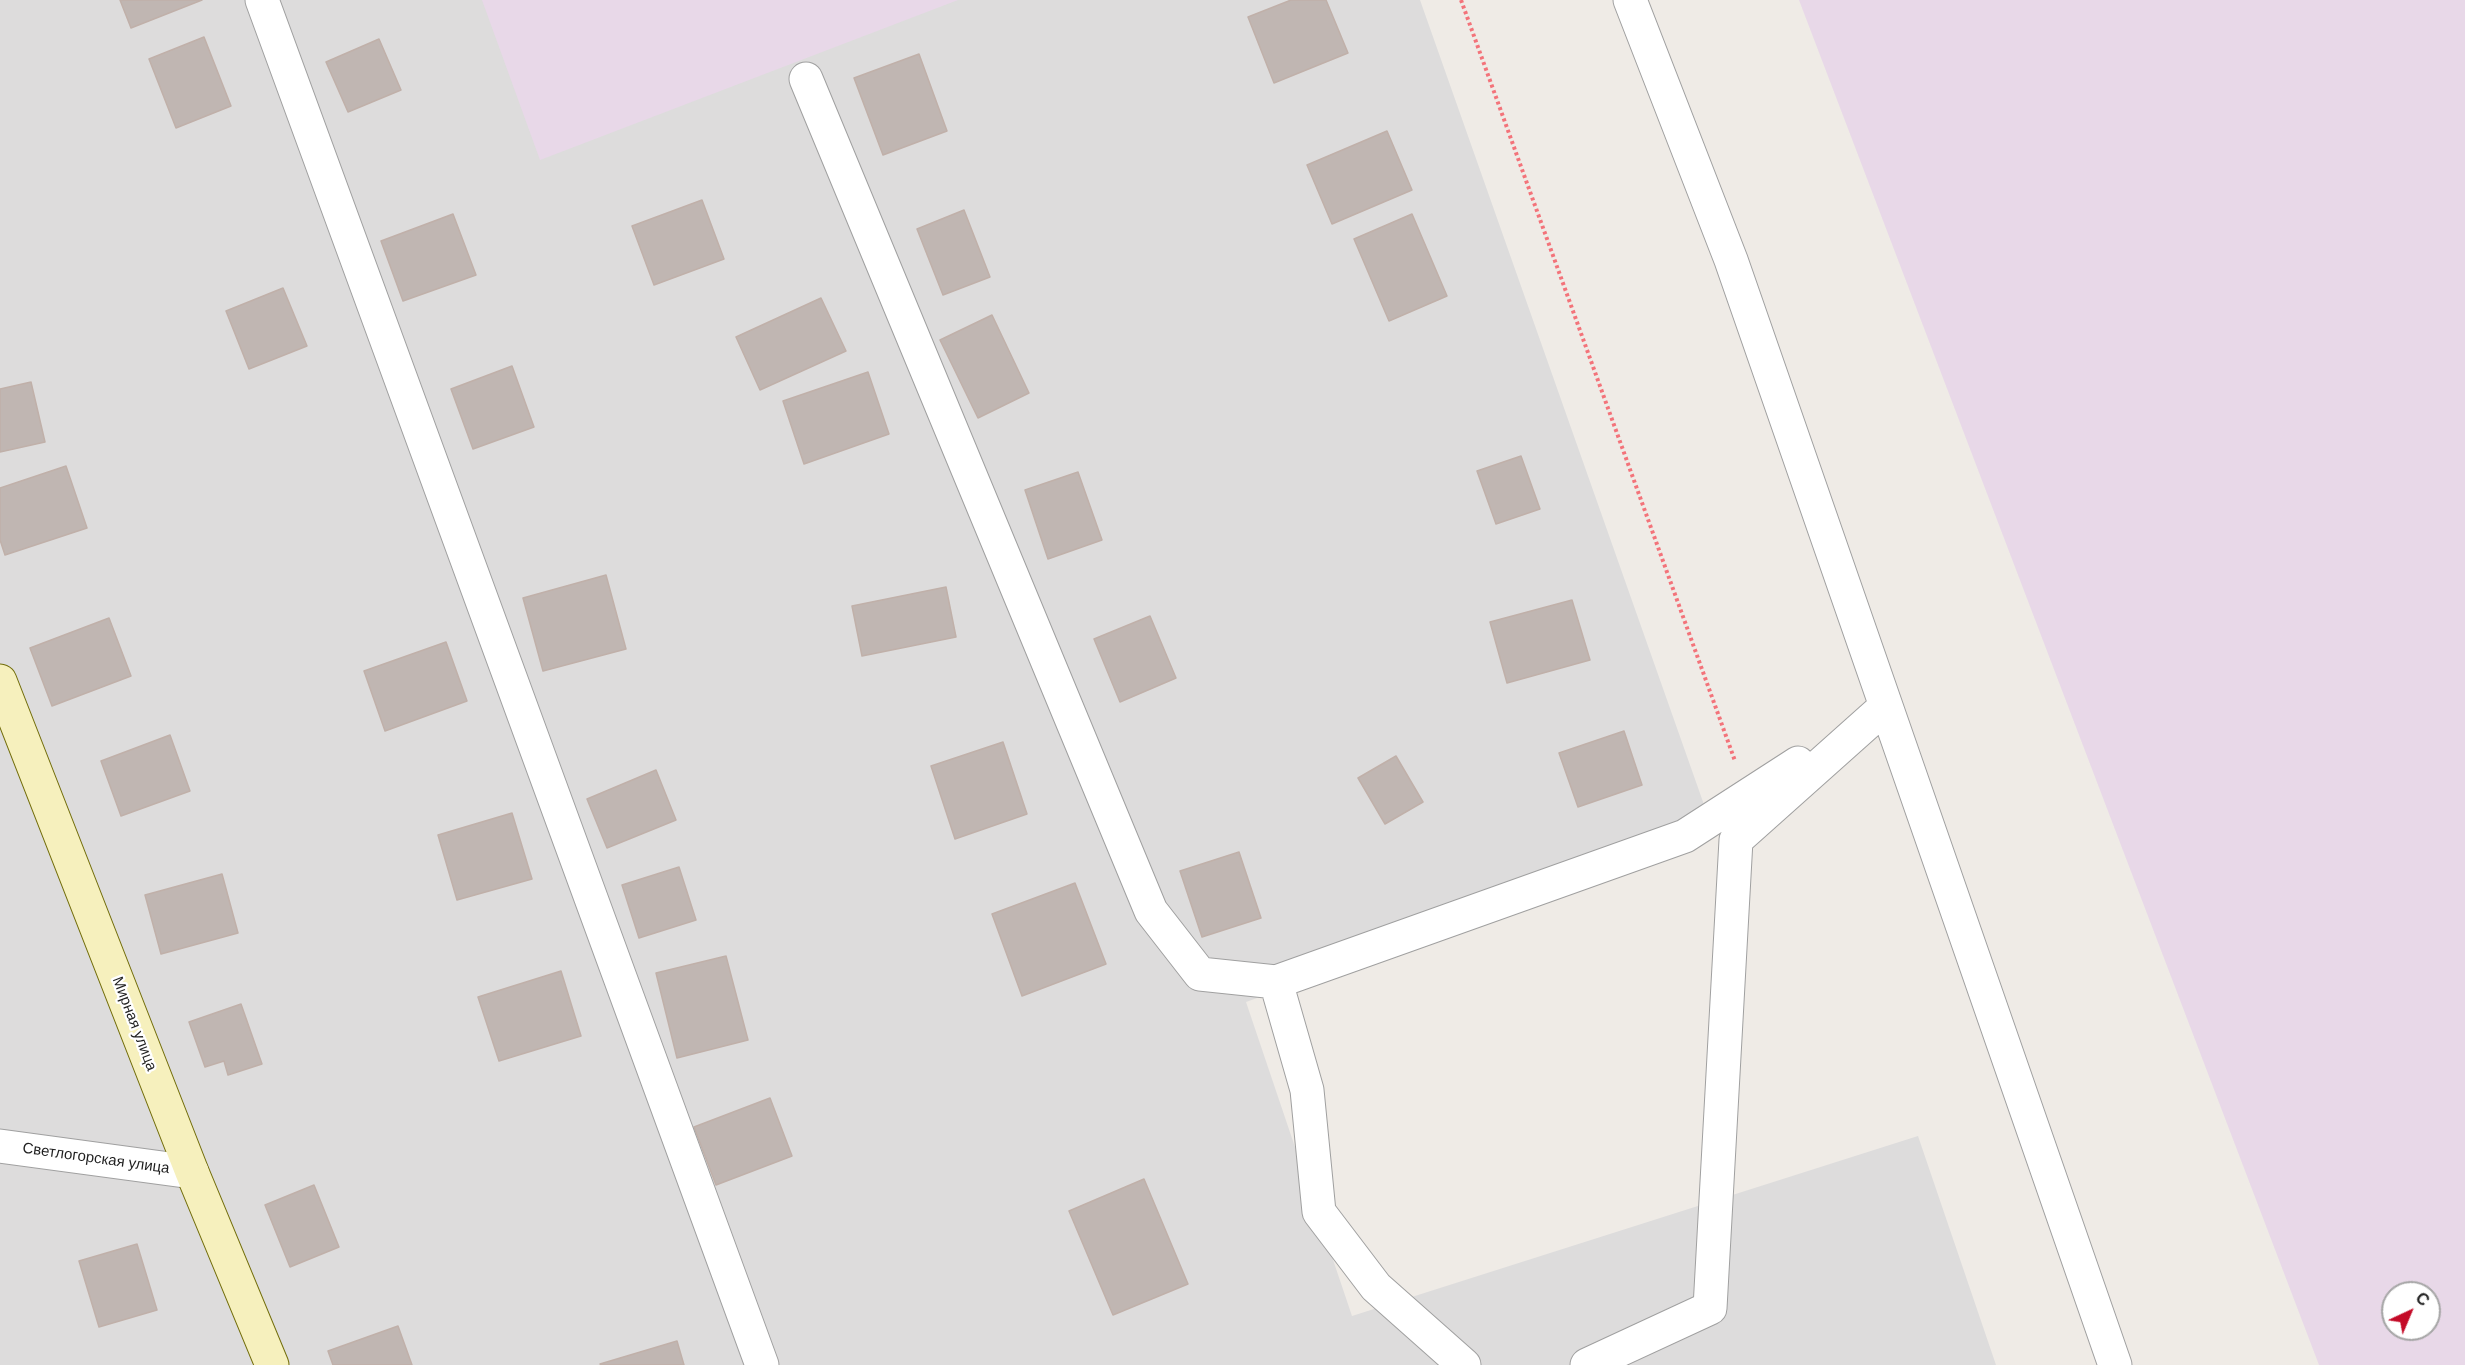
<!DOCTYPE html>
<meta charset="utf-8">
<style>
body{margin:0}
#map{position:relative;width:2465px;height:1365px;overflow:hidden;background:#efebe6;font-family:"DM Sans",sans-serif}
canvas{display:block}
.north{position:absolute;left:2381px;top:1281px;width:60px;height:60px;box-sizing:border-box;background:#fff;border:2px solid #a5a5a5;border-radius:50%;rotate:44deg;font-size:16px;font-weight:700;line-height:24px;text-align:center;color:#1f1f1f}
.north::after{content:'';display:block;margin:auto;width:21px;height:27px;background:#c40a27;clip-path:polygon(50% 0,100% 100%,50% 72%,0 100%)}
</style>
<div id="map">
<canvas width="2465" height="1365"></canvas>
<div class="north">С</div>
</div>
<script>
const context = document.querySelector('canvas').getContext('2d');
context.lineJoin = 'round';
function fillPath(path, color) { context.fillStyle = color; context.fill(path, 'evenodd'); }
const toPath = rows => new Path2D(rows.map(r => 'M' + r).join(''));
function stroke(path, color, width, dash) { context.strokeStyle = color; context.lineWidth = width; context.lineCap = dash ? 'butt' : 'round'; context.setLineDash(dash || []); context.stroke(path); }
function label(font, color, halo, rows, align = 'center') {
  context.font = font + ' "DM Sans",sans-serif'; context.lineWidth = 4.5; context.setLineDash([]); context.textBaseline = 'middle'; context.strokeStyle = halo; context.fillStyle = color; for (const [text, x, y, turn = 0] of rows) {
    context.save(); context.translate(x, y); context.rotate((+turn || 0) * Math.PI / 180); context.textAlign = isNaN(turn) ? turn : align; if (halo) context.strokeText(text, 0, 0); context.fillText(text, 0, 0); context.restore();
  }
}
const residential = toPath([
 [0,0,1420,0,1714,833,1246,1002,1352,1316,1918,1136,1996,1365,0,1365]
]);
const industrial = toPath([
 [482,0,958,0,540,160],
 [1799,0,2465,0,2465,1365,2319,1365],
 [2393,1293,2429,1293,2429,1329,2393,1329]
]);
const building = toPath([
 [120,0,202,0,131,28,120,0],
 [1291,0,1326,0,1348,53,1274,83,1248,17,1291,0],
 [204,37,231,106,176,128,149,59,204,37],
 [379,39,401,90,348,112,326,62,379,39],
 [919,54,947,131,883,155,854,78,919,54],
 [1387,131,1412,190,1332,224,1307,165,1387,131],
 [702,200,724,259,654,285,632,226,702,200],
 [964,210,990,277,943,295,917,229,964,210],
 [453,214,476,275,403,301,381,241,453,214],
 [1412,214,1447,296,1389,321,1354,239,1412,214],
 [283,288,307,346,249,369,226,311,283,288],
 [821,298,846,351,760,390,736,337,821,298],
 [992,315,1029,393,978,418,940,340,992,315],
 [512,366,534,427,473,449,451,389,512,366],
 [868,372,889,434,804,464,783,401,868,372],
 [31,382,45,442,0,452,0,389,31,382],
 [1521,456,1540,509,1496,524,1477,471,1521,456],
 [66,466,87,528,5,555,0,540,0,488,66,466],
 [1078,472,1102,540,1048,559,1025,490,1078,472],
 [606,575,626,649,543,671,523,598,606,575],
 [946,587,956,637,862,656,852,606,946,587],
 [1572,600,1590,660,1507,683,1490,622,1572,600],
 [1150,616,1176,678,1120,702,1094,639,1150,616],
 [109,618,131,676,52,706,30,648,109,618],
 [446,642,467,701,385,731,364,671,446,642],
 [1624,731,1642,785,1578,807,1559,753,1624,731],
 [170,735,190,791,121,816,101,761,170,735],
 [1003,742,1027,814,955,839,931,766,1003,742],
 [1396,756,1423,802,1385,824,1358,778,1396,756],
 [656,770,676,820,607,848,587,799,656,770],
 [512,813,532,879,457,900,438,835,512,813],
 [1239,852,1261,918,1202,937,1180,871,1239,852],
 [679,867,696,920,639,938,622,885,679,867],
 [222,874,238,933,161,954,145,895,222,874],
 [1075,883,1106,964,1022,996,992,914,1075,883],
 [726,956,748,1040,677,1058,656,973,726,956],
 [561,971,581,1036,499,1061,478,997,561,971],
 [241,1004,262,1064,228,1075,224,1061,205,1067,189,1022,241,1004],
 [770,1098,792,1156,716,1185,694,1127,770,1098],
 [1144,1179,1188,1284,1113,1315,1069,1211,1144,1179],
 [314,1185,339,1247,290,1267,265,1205,314,1185],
 [137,1244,157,1310,99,1327,79,1261,137,1244],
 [398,1326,412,1365,333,1365,328,1351,398,1326],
 [677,1341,684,1365,601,1365,600,1364,677,1341]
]);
const path = toPath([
 [1461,0,1735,761]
]);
const minor = toPath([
 [262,0,762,1365],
 [1630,0,1731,260,2115,1365],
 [806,79,1151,911,1200,974,1276,982,1307,1090,1319,1212,1376,1287,1464,1365],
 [1276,982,1685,836,1798,763],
 [0,1146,192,1172],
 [1587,1365,1710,1308,1736,840,1885,707]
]);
const secondary = toPath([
 [0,681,192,1172,272,1365]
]);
const streetNames = [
 ["Мирная улица",134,1024,69],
 ["Светлогорская улица",96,1159,8]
];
fillPath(residential, '#dddcdc');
fillPath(industrial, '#e8d8e8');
fillPath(building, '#c0b6b2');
stroke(building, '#c0b0a9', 1.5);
stroke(minor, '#a0a0a0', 35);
stroke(secondary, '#726d0a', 35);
stroke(path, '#f3737a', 4, [3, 3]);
stroke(minor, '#fff', 33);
stroke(secondary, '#f6f0bd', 33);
label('15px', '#1f1f1f', '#fff', streetNames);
</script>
